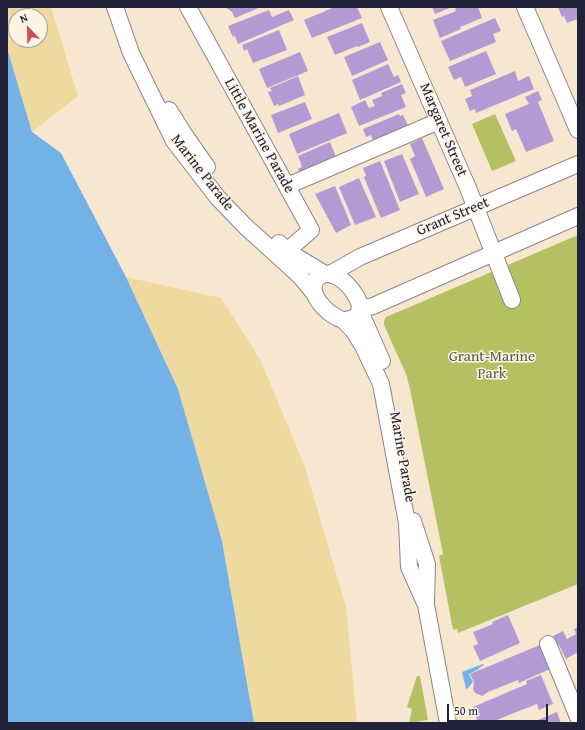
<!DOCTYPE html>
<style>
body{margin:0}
#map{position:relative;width:585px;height:730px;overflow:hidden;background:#f8e7d0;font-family:"Gentium Book Plus",serif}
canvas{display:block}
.frame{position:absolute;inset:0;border:8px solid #22223b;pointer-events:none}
.north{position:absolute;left:8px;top:8px;width:40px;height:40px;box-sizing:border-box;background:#fcf5e5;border:1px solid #a5a1a1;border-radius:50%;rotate:337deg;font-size:11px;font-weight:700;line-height:16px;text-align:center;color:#22223b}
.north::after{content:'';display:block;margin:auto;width:14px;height:18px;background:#d1495b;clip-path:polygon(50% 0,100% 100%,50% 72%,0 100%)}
.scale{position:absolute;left:447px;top:704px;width:101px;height:18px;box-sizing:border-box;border:2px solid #22223b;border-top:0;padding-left:5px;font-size:12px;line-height:14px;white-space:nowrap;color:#22223b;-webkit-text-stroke:3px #fcf5e5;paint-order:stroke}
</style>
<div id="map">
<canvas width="585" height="730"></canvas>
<div class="frame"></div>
<div class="north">N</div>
<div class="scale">50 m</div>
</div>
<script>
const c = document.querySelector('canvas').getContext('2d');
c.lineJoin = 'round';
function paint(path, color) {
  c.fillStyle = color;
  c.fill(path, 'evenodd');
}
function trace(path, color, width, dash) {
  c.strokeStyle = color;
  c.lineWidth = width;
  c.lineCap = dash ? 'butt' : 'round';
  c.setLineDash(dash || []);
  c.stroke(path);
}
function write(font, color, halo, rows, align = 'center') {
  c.font = font + ' "Gentium Book Plus",serif';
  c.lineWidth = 3;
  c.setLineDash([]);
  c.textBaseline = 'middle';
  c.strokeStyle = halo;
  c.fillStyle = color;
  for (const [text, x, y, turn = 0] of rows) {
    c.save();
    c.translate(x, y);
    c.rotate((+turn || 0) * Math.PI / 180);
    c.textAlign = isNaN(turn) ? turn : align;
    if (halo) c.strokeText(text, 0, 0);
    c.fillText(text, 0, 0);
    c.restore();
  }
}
const green = new Path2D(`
 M495 114 516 161 492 171 472 124Z
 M578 235V584L458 633 457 629 453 630 439 556 443 554 410 389 406 374 384 325V321L386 317Z
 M417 676H420L428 720 409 723 412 709 407 707Z`);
const sand = new Path2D(`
 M7 7H51L78 96 32 132 7 48ZM16 16H40V40H16Z
 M126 277 221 298 260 359 305 467 346 607 357 723H254L222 541 178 389Z`);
const water = new Path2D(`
 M7 48 32 132 61 153 126 277 178 389 222 541 254 723H7Z
 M483 664 484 665 479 668V669L469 674 473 682 468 688 466 689 462 672Z`);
const building = new Path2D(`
 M225 7H261L235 18 232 12Z
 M335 7H357L362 18 312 38 304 20Z
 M432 7H452L435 14Z
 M459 7H478L482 18 460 27 461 29 440 38 433 20 456 11 455 9Z
 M560 7H578V19L567 23 564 16 562 17 558 8Z
 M269 10 272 17 289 10 294 20 238 44 235 36 233 37 228 26Z
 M495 18 501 31 493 34 496 42 450 61 441 41Z
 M362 23 370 42 358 47 357 46 335 55 327 37Z
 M279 30 287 50 253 63 247 49 244 51 242 45Z
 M380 42 388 60 352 76 344 57Z
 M486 51 496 74 465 87 461 77 454 80 448 67Z
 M300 52 308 71 267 88 259 69Z
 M388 64 394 77 398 75 401 82 360 100 352 80Z
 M515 71 518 81 529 76 534 89 476 113 475 109 470 111 465 99 472 96 470 90Z
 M298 76 305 95 279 106 278 104 274 106 268 92 272 91 270 88Z
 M402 84 406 93 401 95 406 107 359 126 351 107 365 100 369 108 375 106 372 100 382 96 381 93Z
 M538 91 542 100 538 102 554 141 526 152 516 129 512 131 505 114 529 104 525 97Z
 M305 102 312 119 278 133 271 115Z
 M339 113 347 133 297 154 289 134Z
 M399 114 400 116 403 115 410 130 374 143 371 135 366 137 363 129Z
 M422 138 444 189 426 197 410 159 415 156 410 144Z
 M330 142 338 162 302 177 298 169 302 167 298 156Z
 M402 154 419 194 400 202 384 161Z
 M380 161 400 210 381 218 364 177 366 176 363 168Z
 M359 178 376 217 355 225 339 187Z
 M335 186 351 225 336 233 315 194Z
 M508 615 520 643 480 661 473 646 478 644 473 632 493 624 492 622Z
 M578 627V652L566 659 559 645 557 646 553 636 563 631 567 639 576 634 574 629Z
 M540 645 550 669 519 683 518 680 488 692 482 696 475 693 473 689 474 682 470 674Z
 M541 675 553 704 539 710 537 704 489 723H478L473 707 527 684 526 681Z
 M557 712 561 723H531Z`);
const minor = new Path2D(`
 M115 7 131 53 174 141 218 198 245 226 300 276 314 293
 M188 7 311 230 280 257
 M389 7 468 188 512 300
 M525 7 578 130
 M169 110 184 134 207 167
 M287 186 439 121
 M279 243 287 251 325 274
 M330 274C332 275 336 276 338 277 349 284 371 309 353 318 347 320 343 321 338 318 326 312 307 294 316 280 319 276 325 273 330 274L360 257 578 164
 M360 309 373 306 578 216
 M360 311 382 361
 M343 320 353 330 363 346 381 384 407 523 409 567 426 605 448 723
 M413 521 427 564 426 601
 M548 644 578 717`);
const streetNames = [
 ["Margaret Street",443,130,67],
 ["Little Marine Parade",259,136,61],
 ["Marine Parade",202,173,52],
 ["Grant Street",453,217,-23],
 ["Marine Parade",402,457,80]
];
const parkNames = [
 ["Grant-Marine",492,357],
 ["Park",492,374]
];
paint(green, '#b4c163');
paint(sand, '#eeda9e');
paint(water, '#73b2e7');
paint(building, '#b49ad3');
trace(minor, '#8d8486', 18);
trace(minor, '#fff', 16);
write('15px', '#22223b', '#fcf5e5', streetNames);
write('15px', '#555a49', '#fcf5e5', parkNames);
</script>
